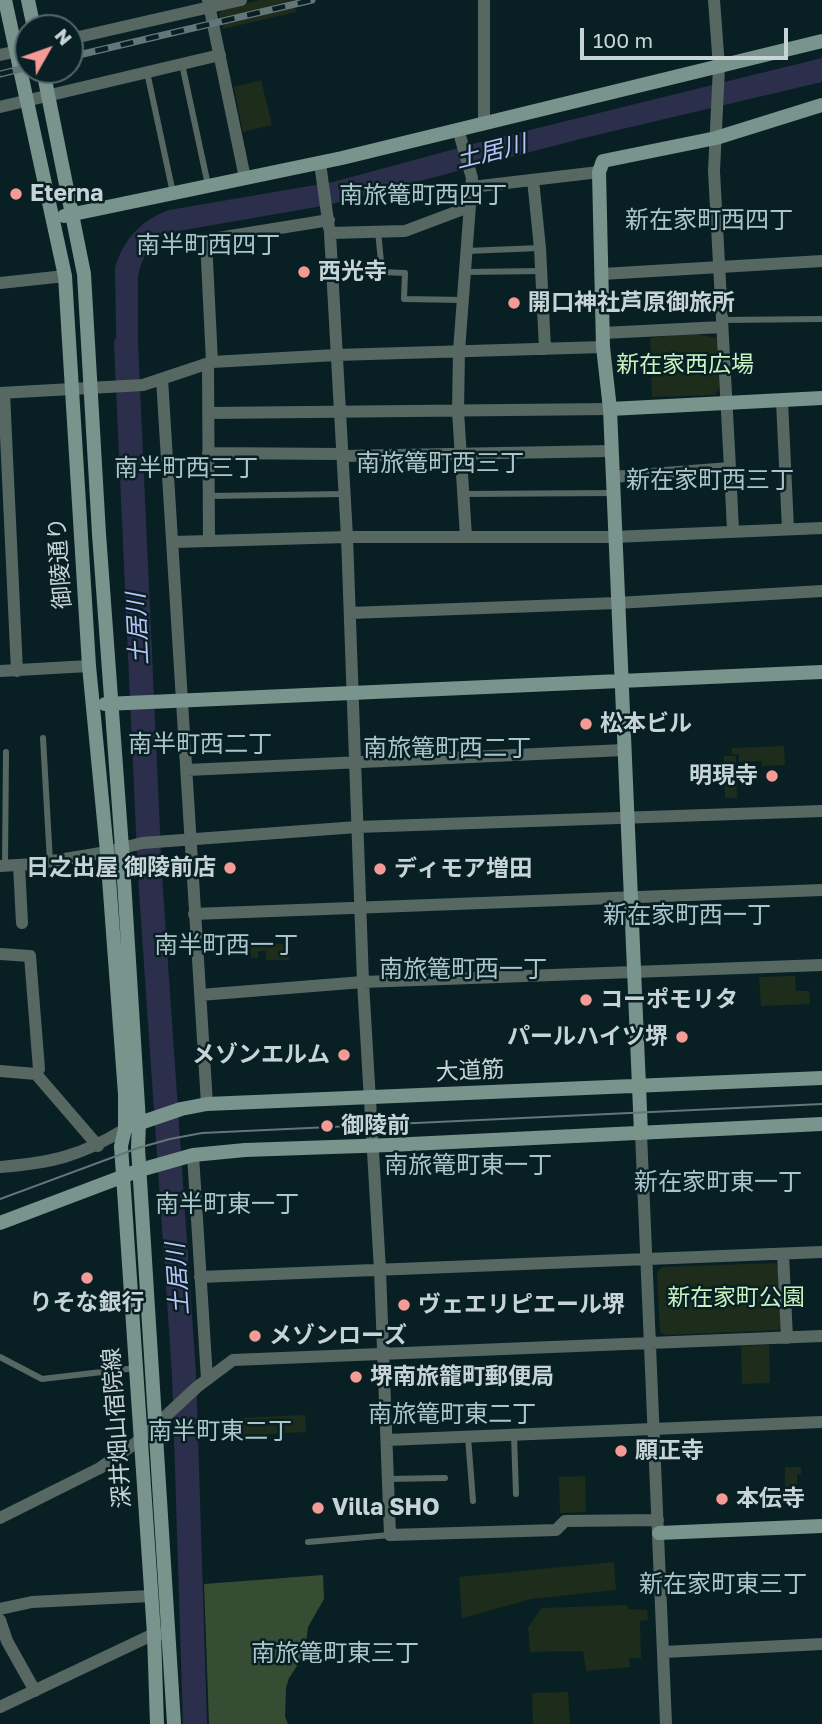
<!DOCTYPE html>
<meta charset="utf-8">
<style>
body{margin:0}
#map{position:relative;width:822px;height:1724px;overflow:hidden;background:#082024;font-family:"Golos Text",sans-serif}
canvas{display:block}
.north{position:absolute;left:14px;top:14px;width:70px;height:70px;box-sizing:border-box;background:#082024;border:2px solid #54686c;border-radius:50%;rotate:50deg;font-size:19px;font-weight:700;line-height:28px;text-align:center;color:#c7d4d7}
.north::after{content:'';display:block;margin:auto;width:24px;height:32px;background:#f59b96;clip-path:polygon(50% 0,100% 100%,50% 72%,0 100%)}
.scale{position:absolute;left:580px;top:28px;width:208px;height:32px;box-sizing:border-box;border:4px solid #c7d4d7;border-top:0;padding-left:9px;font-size:21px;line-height:24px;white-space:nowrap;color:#c7d4d7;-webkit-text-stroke:5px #082024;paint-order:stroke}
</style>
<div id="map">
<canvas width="822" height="1724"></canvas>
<div class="north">N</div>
<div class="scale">100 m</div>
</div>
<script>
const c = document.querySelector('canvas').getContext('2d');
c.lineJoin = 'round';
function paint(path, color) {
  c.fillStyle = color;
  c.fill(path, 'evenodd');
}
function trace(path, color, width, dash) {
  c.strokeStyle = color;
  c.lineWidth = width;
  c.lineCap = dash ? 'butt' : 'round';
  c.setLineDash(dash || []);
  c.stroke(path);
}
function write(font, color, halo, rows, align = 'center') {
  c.font = font + ' "Golos Text","Noto Sans JP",sans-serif';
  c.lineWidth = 5;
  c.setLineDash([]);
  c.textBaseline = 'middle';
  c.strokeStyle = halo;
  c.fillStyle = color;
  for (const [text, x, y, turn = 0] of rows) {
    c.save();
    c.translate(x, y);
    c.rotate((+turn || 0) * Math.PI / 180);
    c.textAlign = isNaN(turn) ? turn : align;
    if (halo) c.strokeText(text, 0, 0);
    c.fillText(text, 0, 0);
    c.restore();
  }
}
const green = new Path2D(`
 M260 0H293L296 12 223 29 219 14 222 9Z
 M261 80 272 125 243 132 234 87Z
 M689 333 718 338 719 388 715 395 652 397 650 338Z
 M784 746 785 765 762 766V761L739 762V754H732V748Z
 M724 756H736L737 798H725Z
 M251 942 283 944V951H288L289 960H266V951H258V958H251Z
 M795 976 796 991H809L810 1004 761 1006 759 977Z
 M775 1263 779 1267 782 1326 778 1330 664 1335 660 1332 657 1272 662 1267Z
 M769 1345 770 1383 742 1384 741 1346Z
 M305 1415 306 1432 266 1434 265 1438 241 1439 240 1418Z
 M785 1467H801V1474H797V1500H795V1504H785Z
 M585 1476 586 1512 560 1513 559 1477Z
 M614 1562 616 1590 531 1599 462 1618 459 1577Z
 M627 1605 628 1609 647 1610 648 1620 640 1621 641 1658H629L630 1667 586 1671 583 1651 530 1652 528 1627 542 1608Z
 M568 1692 570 1724H533L532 1693Z`);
const forest = new Path2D(`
 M323 1575 324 1599 308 1627 305 1650 301 1660 289 1678 286 1688 285 1717 288 1724H209L204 1584Z`);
const water = new Path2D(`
 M822 58V82L584 138 328 205 167 233C150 244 142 257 138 276V376L117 378 115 268C123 240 141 220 169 210L333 182 473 144Z`);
const river = new Path2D(`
 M126 344 150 876 184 1374 195 1724`);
const lane = new Path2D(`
 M182 64 208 185
 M147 72 173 193
 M378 231 382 272 405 273 404 299 463 300
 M466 251 540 248
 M465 272 541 271
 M722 320 822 319
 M463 494 613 493
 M208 496 345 494
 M43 738 50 862
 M5 866 6 752
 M0 1357 42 1379 136 1368
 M514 1435 516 1494
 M468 1437 473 1501
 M388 1479 445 1478
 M308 1542 390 1535`);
const street = new Path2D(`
 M208 0 245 178
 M484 0V123
 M70 39 241 0
 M0 55 28 49
 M0 107 220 55
 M458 129 472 178 459 351 458 411 466 537
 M320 163 329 228
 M533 180 540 248 545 349
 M472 187 599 172
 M469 207 405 231 330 233 347 537 363 982 380 1270 390 1535 556 1530 565 1521 658 1520
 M602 274 822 261
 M0 283 65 276
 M603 333 722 327
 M212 362 206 240 329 220
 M208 364 209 541
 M162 379 207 1104
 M0 393 143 385 212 362 336 355 603 347
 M4 393 17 671
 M782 401 788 529
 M208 413 610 409
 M208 453 342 454
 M342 456 611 451
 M730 468 733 531
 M612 477 730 468 714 171 719 67 714 0
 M174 542 347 537H614L822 528
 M350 613 617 603 822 591
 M0 671 89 666
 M187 770 624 750
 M19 865 22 923
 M0 866 34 864 107 852 142 843 357 827 822 811
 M194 914 822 890
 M0 954 30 956 39 1069 36 1074
 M200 995 363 982 822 965
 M0 1071 36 1074 98 1146
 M641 1133 666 1724
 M193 1155 207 1379
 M0 1167C51 1163 81 1156 125 1129
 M783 1254 787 1338
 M200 1277 822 1252
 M387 1440 822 1422
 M0 1518 100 1468 140 1440 197 1387 233 1360 822 1336
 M0 1609 32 1602 150 1596
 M0 1620 7 1641 35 1691
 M664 1652 822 1644
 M0 1707 154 1634H168`);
const secondary = new Path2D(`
 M5 0 65 276 89 666 107 852 125 1094V1129L121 1146 154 1634 157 1724
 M28 0 34 28
 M43 70 84 274 99 534 122 848 139 1122 138 1148 174 1724
 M64 216 342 158 822 41
 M610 409 822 398
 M105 704 822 672
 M131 1126 181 1109 207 1104 822 1078
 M641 1133 610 409 603 347 599 172 603 161 716 138 822 105
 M0 1223 140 1170 193 1155 245 1150 390 1145 822 1124
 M659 1533 822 1526`);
const tram = new Path2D(`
 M0 1199 138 1148 170 1139 202 1133 822 1104`);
const rail = new Path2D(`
 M70 57 312 0
 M0 74 28 67`);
const markers = [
 [16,194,7,"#f59b96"],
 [304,272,7,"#f59b96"],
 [514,303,7,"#f59b96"],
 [586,724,7,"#f59b96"],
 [772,776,7,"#f59b96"],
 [230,868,7,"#f59b96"],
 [380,869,7,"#f59b96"],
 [586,1000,7,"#f59b96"],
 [682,1037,7,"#f59b96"],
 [344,1055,7,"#f59b96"],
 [327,1126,7,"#f59b96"],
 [87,1278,7,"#f59b96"],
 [404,1305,7,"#f59b96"],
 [255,1336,7,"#f59b96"],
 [356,1377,7,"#f59b96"],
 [621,1451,7,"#f59b96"],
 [722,1499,7,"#f59b96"],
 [318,1508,7,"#f59b96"]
];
const poiNames = [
 ["Eterna",30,194],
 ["西光寺",318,272],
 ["開口神社芦原御旅所",528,303],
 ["松本ビル",600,724],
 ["明現寺",758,776,"right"],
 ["日之出屋 御陵前店",216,868,"right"],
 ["ディモア増田",394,869],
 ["コーポモリタ",600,1000],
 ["パールハイツ堺",668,1037,"right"],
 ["メゾンエルム",330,1055,"right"],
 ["御陵前",341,1126],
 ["りそな銀行",87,1303,"center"],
 ["ヴェエリピエール堺",418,1305],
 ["メゾンローズ",269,1336],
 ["堺南旅籠町郵便局",370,1377],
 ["願正寺",635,1451],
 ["本伝寺",736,1499],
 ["Villa SHO",332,1508]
];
const parkNames = [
 ["新在家西広場",685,365],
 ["新在家町公園",736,1298]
];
const streetNames = [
 ["御陵通り",60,563,-94],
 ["大道筋",470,1071,-3],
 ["深井畑山宿院線",117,1428,-94]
];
const waterNames = [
 ["土居川",491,152,-14],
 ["土居川",138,629,-93],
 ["土居川",178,1279,-94]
];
const neighbourhoodNames = [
 ["南旅篭町西四丁",423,195],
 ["新在家町西四丁",709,220],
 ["南半町西四丁",208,245],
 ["南旅篭町西三丁",440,463],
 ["南半町西三丁",186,468],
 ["新在家町西三丁",710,480],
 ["南半町西二丁",200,744],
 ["南旅篭町西二丁",447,748],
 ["新在家町西一丁",687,915],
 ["南半町西一丁",226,945],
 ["南旅篭町西一丁",463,969],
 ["南旅篭町東一丁",468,1165],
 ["新在家町東一丁",718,1182],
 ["南半町東一丁",227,1204],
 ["南旅篭町東二丁",452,1414],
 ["南半町東二丁",220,1431],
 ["新在家町東三丁",723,1584],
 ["南旅篭町東三丁",335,1653]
];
paint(green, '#1e2d1b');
paint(forest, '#374d33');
paint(water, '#2c2f4b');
trace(river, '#2c2f4b', 24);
trace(lane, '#576863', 6);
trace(street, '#576863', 12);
trace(secondary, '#78948c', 14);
trace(tram, '#637679', 2);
trace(rail, '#637679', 7);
trace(rail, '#082024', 4.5, [13]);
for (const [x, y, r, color] of markers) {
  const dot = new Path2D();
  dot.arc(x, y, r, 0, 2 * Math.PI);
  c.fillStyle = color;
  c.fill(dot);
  trace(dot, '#082024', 2.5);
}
write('bold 23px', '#c7d4d7', '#082024', poiNames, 'left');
write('23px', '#c8f3c0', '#082024', parkNames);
write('23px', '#c7d4d7', '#082024', streetNames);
write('italic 24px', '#bbc1fa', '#082024', waterNames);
write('24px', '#abc6cb', '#082024', neighbourhoodNames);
</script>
